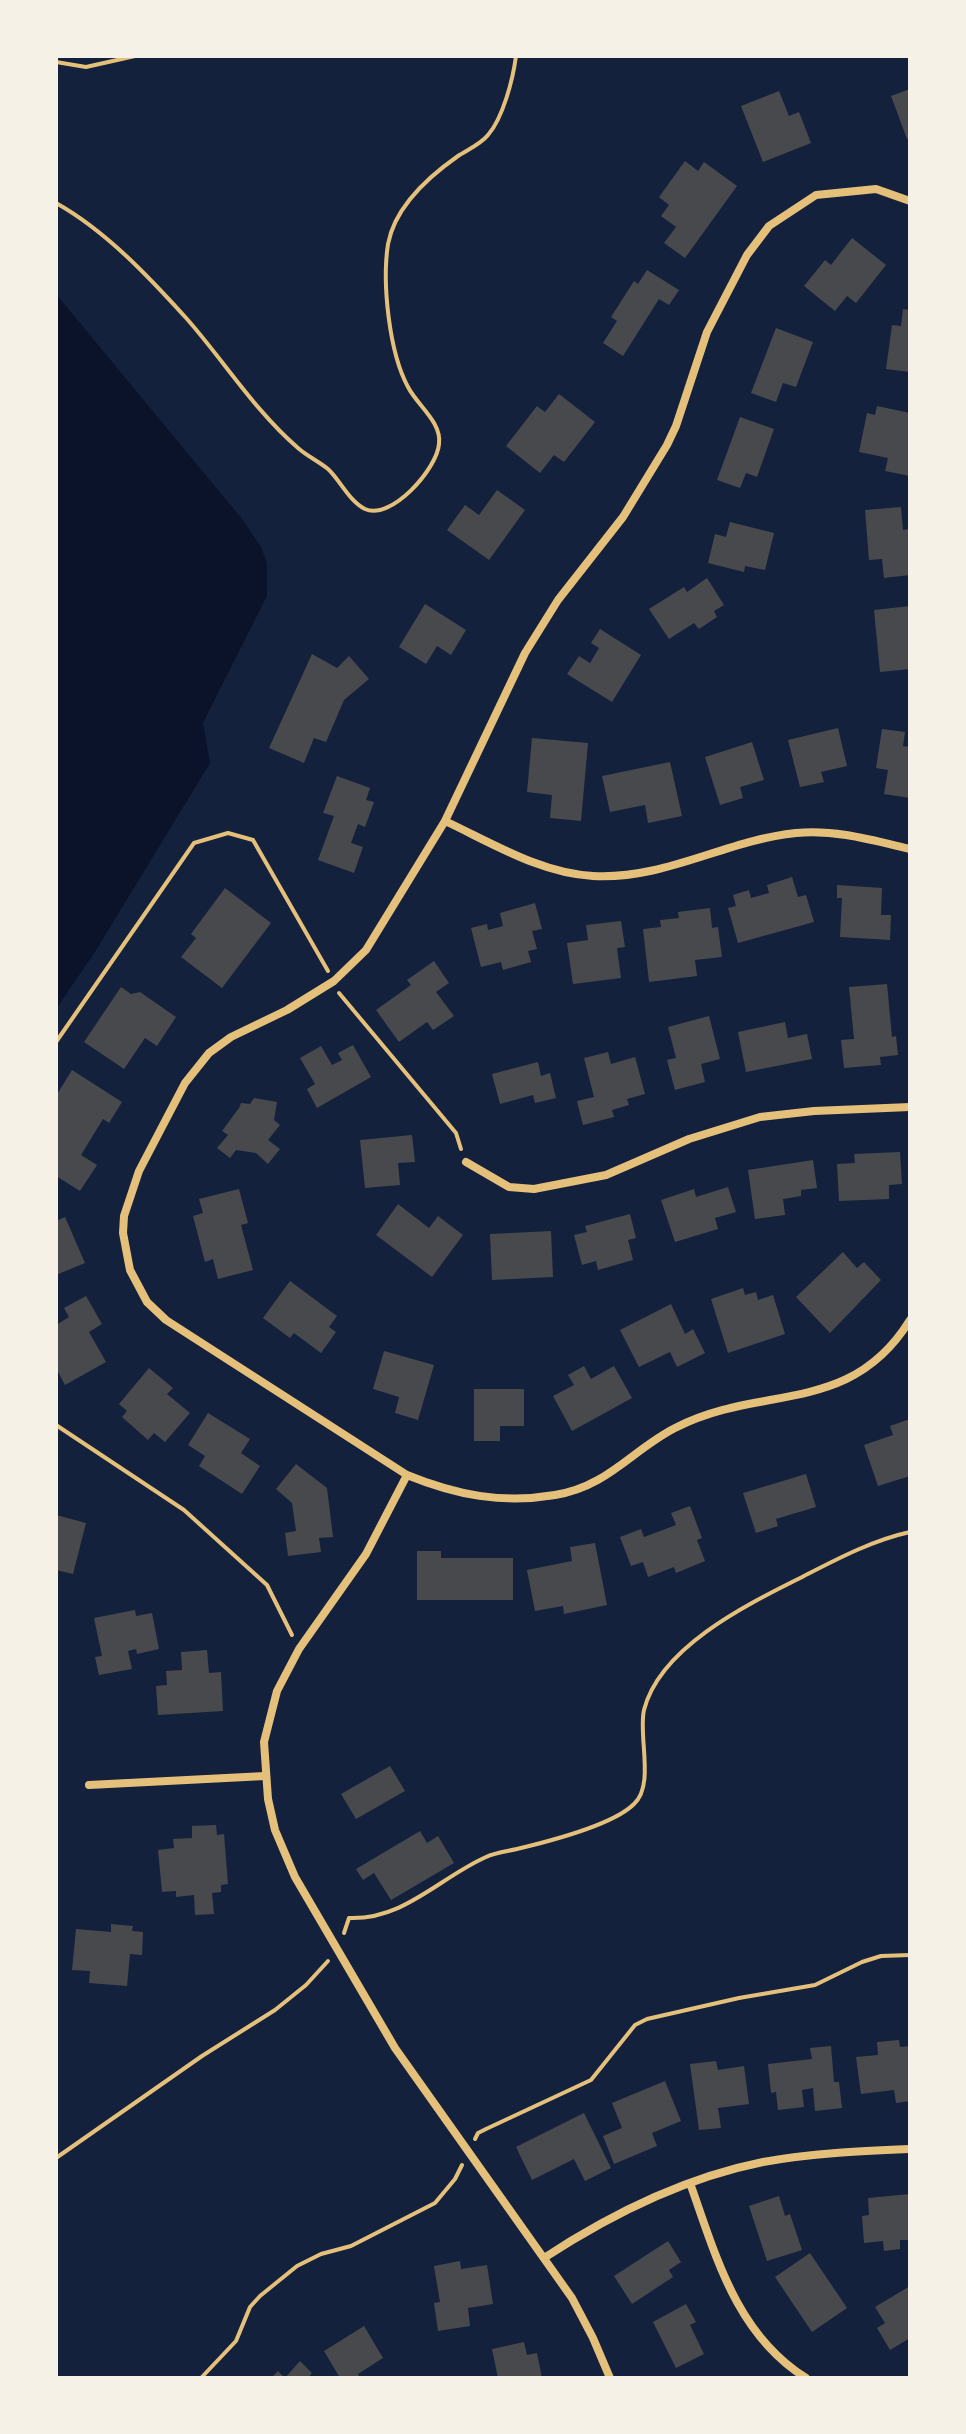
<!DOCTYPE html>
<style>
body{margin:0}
#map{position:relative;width:966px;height:2434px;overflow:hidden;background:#14213d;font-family:"Public Sans",sans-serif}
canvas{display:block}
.frame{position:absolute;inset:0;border:58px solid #f6f1e7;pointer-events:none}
</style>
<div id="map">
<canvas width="966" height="2434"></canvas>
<div class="frame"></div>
</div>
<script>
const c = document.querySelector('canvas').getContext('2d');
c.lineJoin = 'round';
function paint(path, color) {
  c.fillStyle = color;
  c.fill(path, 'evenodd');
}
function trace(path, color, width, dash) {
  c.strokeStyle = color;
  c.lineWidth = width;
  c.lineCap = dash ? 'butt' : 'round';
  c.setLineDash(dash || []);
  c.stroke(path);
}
const water = new Path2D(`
 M56 294 242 519 261 547 267 563V596L203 723 210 763 95 952 56 1009Z`);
const building = new Path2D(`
 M910 89V138L907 139 891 96Z
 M779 91 789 116 799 112 811 143 763 162 741 106Z
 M685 161 698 171 704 162 737 186 685 258 664 243 676 227 661 216 669 205 659 197Z
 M852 238 886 265 856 303 847 296 835 311 804 286 825 260 831 265Z
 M647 270 679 290 669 305 659 299 623 356 603 343 617 321 611 317 634 281 638 284Z
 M903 309 910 310V372L886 369 892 325 901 326Z
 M776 328 813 342 796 387 783 383 776 402 751 393Z
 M559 394 595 422 564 462 554 455 540 473 506 446 537 406 545 412Z
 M877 406 910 413V476L885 471 888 458 859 452 867 413 875 415Z
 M740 417 774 429 757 477 746 473 740 488 717 480Z
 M497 490 525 510 489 560 447 530 465 505 479 515Z
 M901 507 903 530 909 529 910 575 884 578 882 559 869 560 865 510Z
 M730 522 774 533 765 570 745 566 744 572 708 563 715 534 726 537Z
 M707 578 724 605 714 611 717 617 699 629 694 623 669 639 649 609 684 587 687 592Z
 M425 604 466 630 451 655 437 646 426 664 399 647Z
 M910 606V669L880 672 874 610Z
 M600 629 641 655 612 702 567 674 579 656 590 663 599 648 591 643Z
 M312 654 337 668 349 656 369 679 344 700 326 742 314 738 304 763 269 748Z
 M838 728 847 766 821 772 824 782 800 787 788 740Z
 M882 729 905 732 903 746 910 747V798L884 794 888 770 876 768Z
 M532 738 588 743 581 821 550 818 552 795 527 792Z
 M752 742 764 780 740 787 743 798 720 805 705 757Z
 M670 762 682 816 648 823 645 805 610 812 602 776Z
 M337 776 370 788 366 800 374 802 365 827 358 824 351 843 363 847 354 873 318 860 334 816 323 813Z
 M792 877 798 897 806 895 814 922 738 943 728 908 736 906 733 895 749 890 751 898 769 893 767 885Z
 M837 885 882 888 881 915H891L890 940 840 937 842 898H837Z
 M225 888 271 923 222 988 181 957 196 938 191 934Z
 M535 903 542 929 532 931 537 949 528 951 531 962 503 970 501 962 481 967 471 928 487 924 488 930 503 926 500 913Z
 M710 908 712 928 718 927 722 957 695 960 697 976 649 982 643 929 661 927 660 920 679 918 678 912Z
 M621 921 625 947 617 948 621 978 573 984 567 943 588 940 586 925Z
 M434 961 449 983 436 992 454 1016 433 1030 427 1022 399 1042 376 1010 411 985 407 980Z
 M887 984 892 1037 896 1036 898 1055 880 1057 881 1065 844 1068 841 1040 854 1039 849 987Z
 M121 987 131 994 140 992 176 1017 157 1046 145 1038 124 1069 84 1042Z
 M709 1016 720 1059 701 1064 705 1082 675 1090 667 1060 676 1058 668 1027Z
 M785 1022 788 1038 807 1034 812 1059 746 1072 738 1032Z
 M353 1045 371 1077 317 1108 307 1089 315 1084 300 1058 321 1046 332 1065 342 1060 338 1053Z
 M608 1052 611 1064 635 1057 645 1094 627 1099 629 1105 612 1110 614 1117 583 1125 577 1101 594 1097 584 1058Z
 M538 1062 541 1076 550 1073 556 1098 535 1103 533 1095 500 1104 492 1074Z
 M72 1070 122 1102 109 1123 103 1119 81 1155 97 1165 80 1191 56 1176V1096Z
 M254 1098 277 1102 274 1120 280 1125 268 1140 280 1149 268 1164 256 1153 236 1150 230 1158 217 1148 228 1135 222 1131 239 1108 241 1103 250 1104Z
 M412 1135 415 1162 398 1163 400 1185 365 1188 360 1140Z
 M900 1152 902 1184 889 1185V1199L839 1201 837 1164 855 1163 854 1154Z
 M813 1160 817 1188 801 1190V1196L783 1199 785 1215 755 1219 748 1170Z
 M728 1187 736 1212 715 1218 718 1229 675 1242 661 1200 694 1189 696 1197Z
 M239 1189 248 1223 241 1225 253 1270 218 1279 213 1259 205 1262 193 1216 203 1213 199 1199Z
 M398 1204 429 1228 438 1216 463 1235 432 1277 376 1235Z
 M630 1214 636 1238 628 1240 633 1260 598 1270 596 1261 582 1265 574 1235 587 1232 585 1226Z
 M56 1215 58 1220 65 1217 85 1263 56 1275Z
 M551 1231 553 1277 492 1280 490 1234Z
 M843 1252 857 1268 864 1262 881 1280 830 1333 796 1297Z
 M290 1281 337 1316 329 1327 336 1332 321 1353 294 1333 290 1338 263 1318Z
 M743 1288 745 1295 756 1292 758 1300 773 1295 785 1334 728 1353 711 1299Z
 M86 1296 102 1324 89 1332 106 1362 65 1385 56 1368V1325L69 1317 64 1308Z
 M671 1304 685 1334 693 1329 705 1353 677 1367 670 1352 639 1367 620 1330Z
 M384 1351 434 1365 418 1420 395 1413 399 1397 373 1389Z
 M584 1366 591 1379 614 1366 632 1398 572 1431 553 1396 574 1385 568 1375Z
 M149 1368 173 1388 167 1394 190 1413 165 1442 154 1433 148 1440 122 1417 127 1411 119 1404Z
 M474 1389H524V1426H500V1441H474Z
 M208 1413 250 1439 241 1453 260 1466 242 1494 199 1466 205 1456 188 1445Z
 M910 1419V1476L878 1486 864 1445 893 1435 890 1426Z
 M296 1464 327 1488 333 1537 319 1538 321 1552 288 1556 285 1533 296 1531 292 1503 276 1489Z
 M806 1474 816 1507 776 1519 778 1526 756 1533 743 1493Z
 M690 1506 702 1538 697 1540 705 1561 676 1573 674 1567 648 1577 643 1562 631 1566 620 1537 641 1529 644 1537 676 1525 671 1513Z
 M56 1515 86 1523 73 1574 56 1570Z
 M595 1543 607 1605 564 1614 563 1606 535 1611 527 1570 572 1561 570 1547Z
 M417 1551H441V1558H513V1600H417Z
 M135 1610 136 1616 152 1613 159 1649 137 1654 136 1649 128 1651 132 1669 99 1675 95 1657 102 1656 94 1618Z
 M207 1650 209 1673 221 1672 223 1711 158 1715 156 1686 167 1685 166 1671 182 1670 181 1652Z
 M390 1766 405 1791 356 1819 341 1794Z
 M216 1825 217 1835 224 1834 228 1884 221 1885V1892L212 1893 214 1914 195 1915 194 1895 176 1897V1891L162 1892 158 1850 174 1848 173 1839 192 1838V1826Z
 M420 1831 427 1843 438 1836 454 1863 391 1900 374 1873 363 1880 356 1869Z
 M111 1924 133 1926 132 1931 143 1932 142 1955 130 1954 127 1986 89 1983 90 1971 72 1970 76 1929 111 1932Z
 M899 2040 900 2047 910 2046V2101L896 2103 894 2090 861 2094 856 2057 878 2055 877 2042Z
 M831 2046 834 2082H839L842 2108 815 2111 813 2088 802 2090 804 2107 778 2110 776 2092 771 2093 768 2064 812 2059 810 2048Z
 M716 2061 718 2070 744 2066 749 2104 718 2108 721 2128 699 2130 690 2064Z
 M665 2081 681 2121 652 2133 657 2146 614 2164 603 2136 622 2128 612 2103Z
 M584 2113 611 2168 585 2181 574 2159 532 2180 516 2147Z
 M910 2194V2240H900V2249L884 2251 883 2241 864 2243 862 2216 869 2215 868 2198Z
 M779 2196 785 2216 790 2214 802 2250 767 2261 749 2206Z
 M668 2241 681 2262 669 2270 673 2277 632 2304 614 2276Z
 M810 2253 847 2308 812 2332 775 2277Z
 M460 2261 461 2269 487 2265 493 2304 468 2308 470 2326 438 2331 434 2303 440 2302 434 2266Z
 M910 2286V2338L890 2350 877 2328 885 2323 875 2307Z
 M686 2304 696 2322 690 2325 704 2354 676 2368 653 2322Z
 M364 2326 383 2358 358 2374 360 2378H340L324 2351Z
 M524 2342 527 2355 537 2353 542 2378H498L492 2349Z
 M300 2361 312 2373 308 2378H271L278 2371 285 2378Z`);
const path = new Path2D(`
 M56 62 86 67 135 56
 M56 203C106 231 149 277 187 319 224 361 255 411 298 448 307 456 318 461 328 469 340 480 349 501 365 509 391 521 437 469 439 444 442 422 417 405 408 387 389 352 382 283 388 244 395 207 428 177 458 156 467 150 481 144 488 135 503 118 513 79 516 56
 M339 993 456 1133 461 1149
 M56 1042 194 843 228 833 253 840 328 971
 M56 1425 184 1510 267 1585 292 1635
 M344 1933 349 1918C404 1920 439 1878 486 1857 496 1852 510 1851 521 1848 550 1841 613 1825 634 1804 655 1785 638 1736 644 1710 660 1646 750 1603 804 1576 837 1559 873 1540 910 1532
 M475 2139 478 2133 486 2129 591 2080 635 2025 647 2019 739 1998 815 1985 862 1962 881 1956 910 1955
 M56 2158 202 2056 275 2010 306 1985 328 1961
 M201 2378 236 2341 250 2307 260 2296 297 2266 321 2254 351 2246 435 2203 455 2179 462 2165`);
const minor = new Path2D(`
 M910 201 876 189 816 195 769 226 747 255 707 332 676 426 667 445 623 517 558 600 525 653 445 821 366 950 334 981 287 1010 231 1037 209 1053 185 1083 139 1171 124 1216 123 1233 130 1270 147 1302 166 1320 407 1475C456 1495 502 1504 555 1495 607 1487 632 1450 675 1428 762 1383 850 1417 910 1320
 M445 821C492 843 540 873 593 876 665 880 726 840 796 833 835 829 872 840 910 849
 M466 1162 509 1187 534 1189 606 1175 689 1139 760 1117 814 1111 910 1107
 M407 1475 366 1554 299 1649 277 1691 264 1742 268 1799 275 1830 295 1877 395 2048 572 2298 593 2338 610 2378
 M89 1785 265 1776
 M690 2183C716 2256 736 2334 806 2378
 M544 2258C611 2214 683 2178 763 2162 811 2153 861 2151 910 2149`);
paint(water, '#0b132b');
paint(building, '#48494c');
trace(path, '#e5c07b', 4);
trace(minor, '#e5c07b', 8);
</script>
